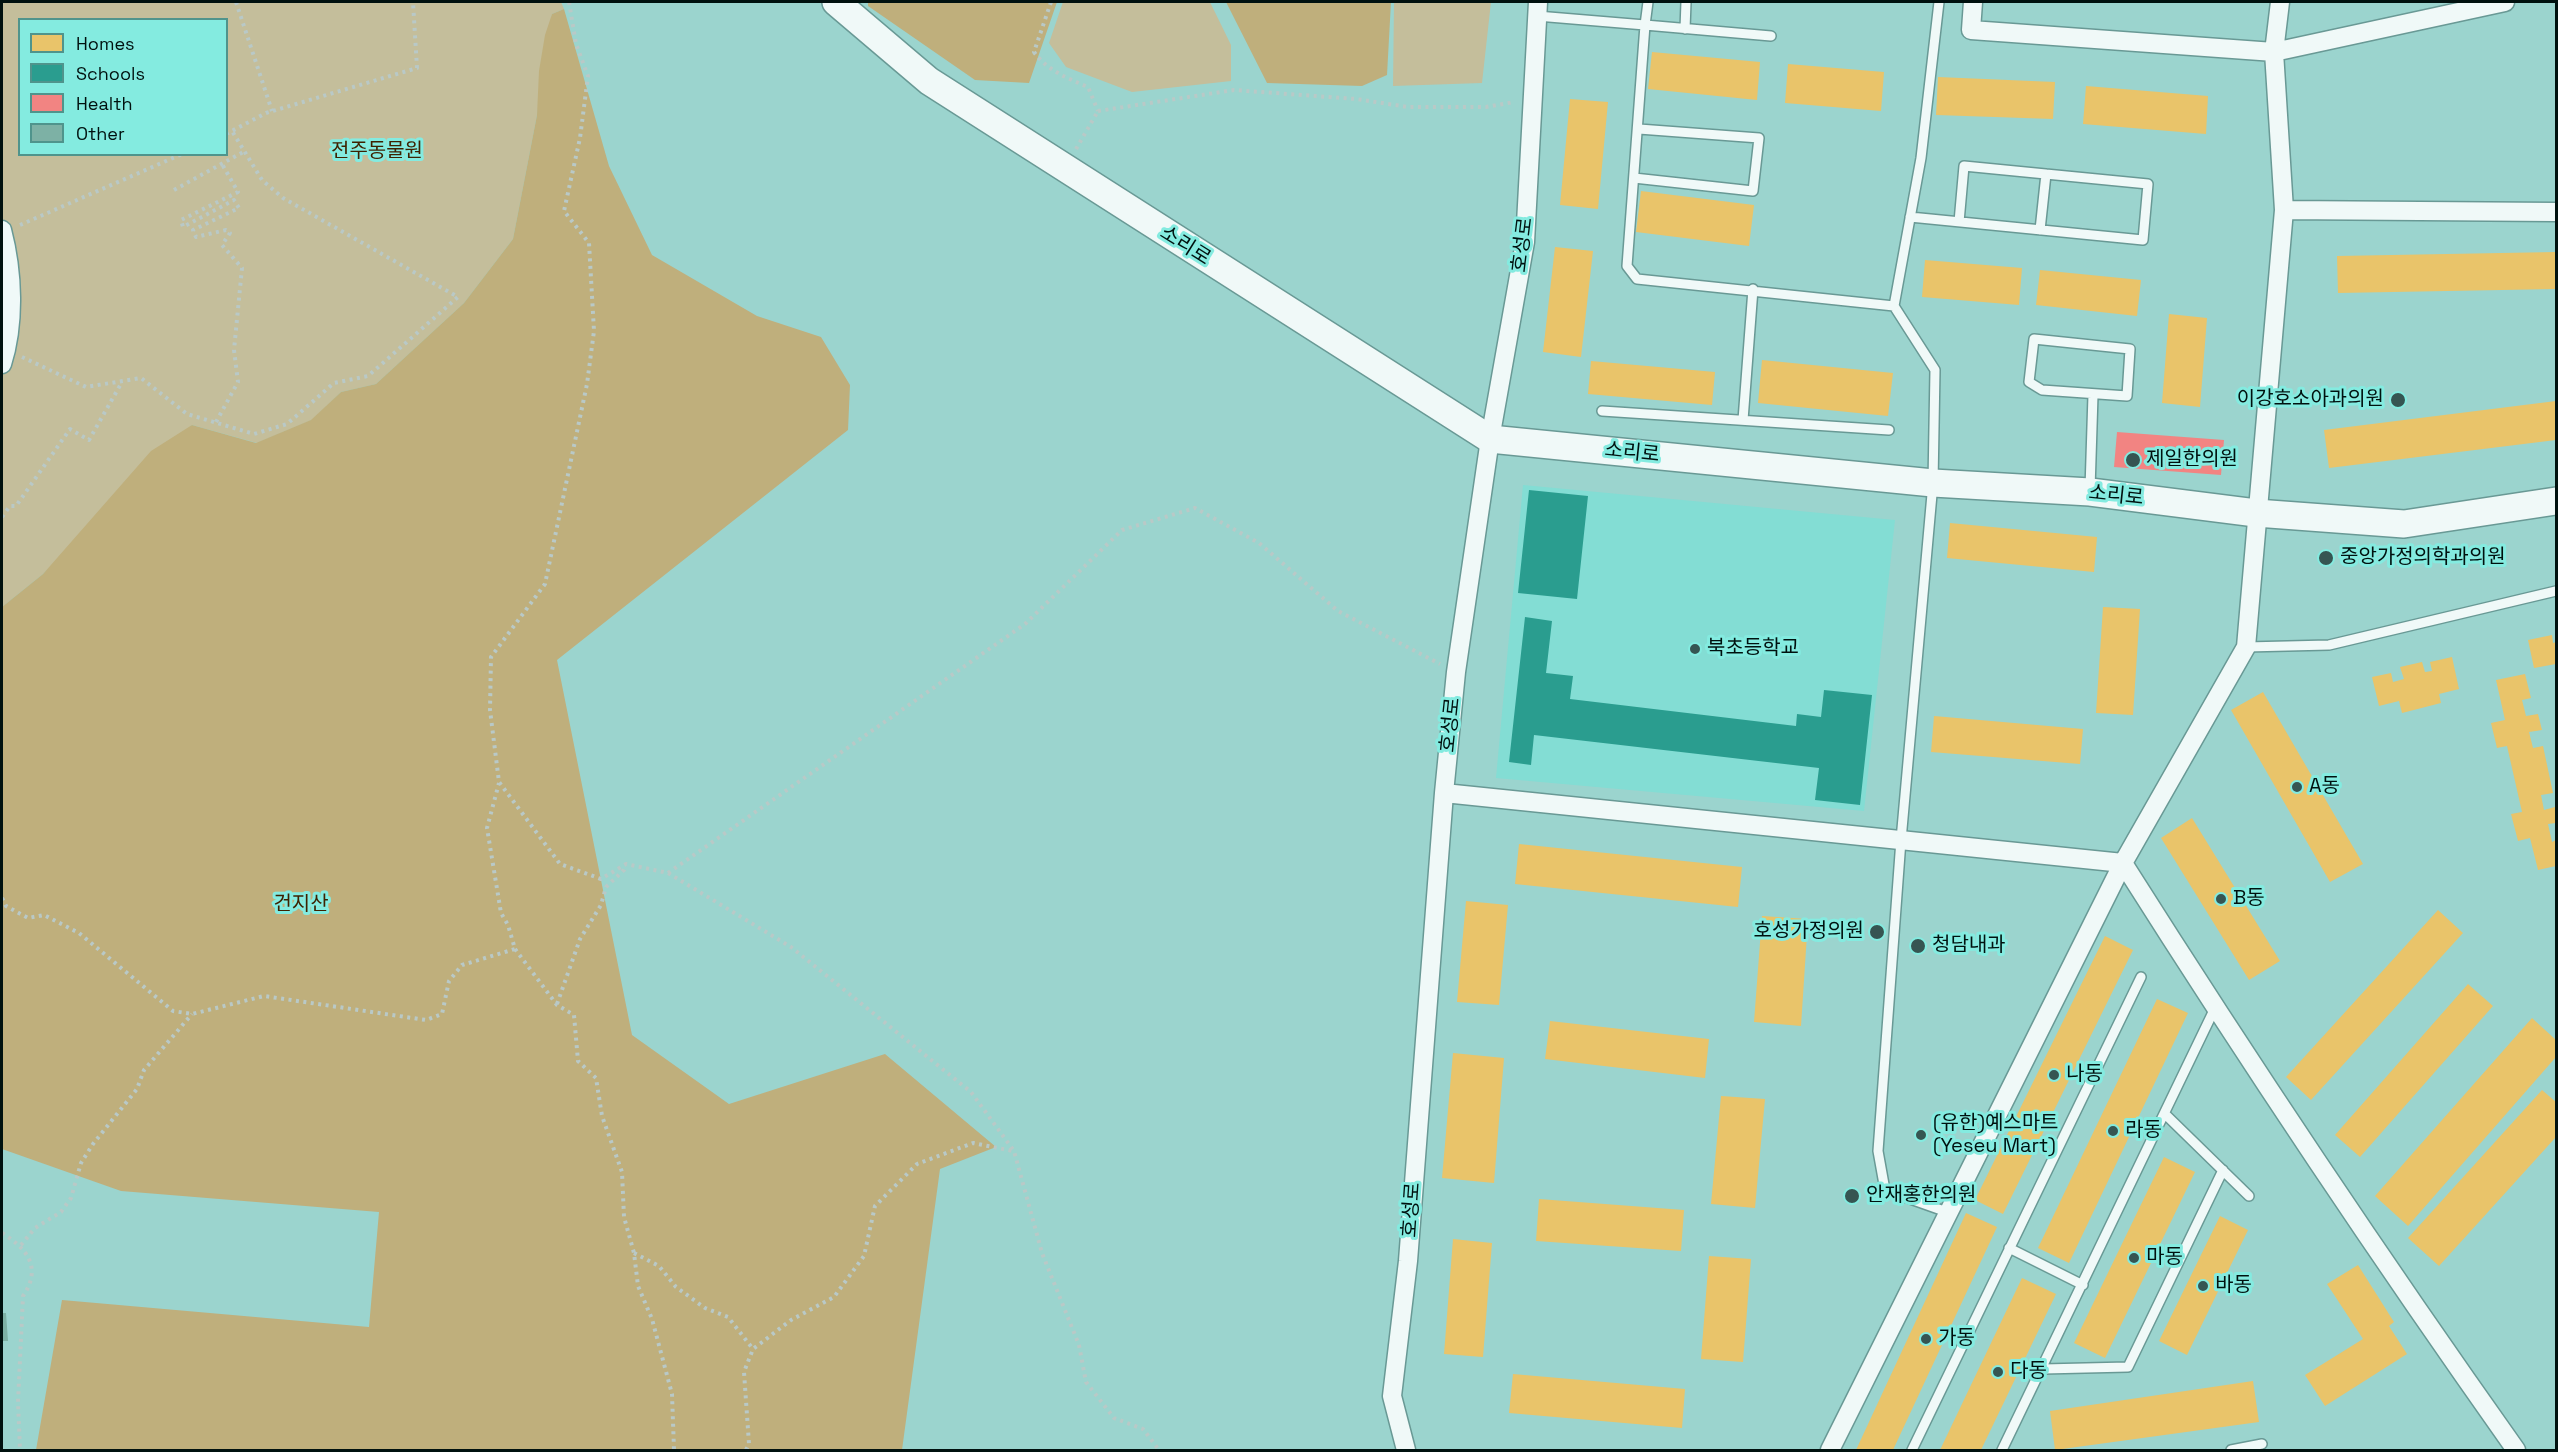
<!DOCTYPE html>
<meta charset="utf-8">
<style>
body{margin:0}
#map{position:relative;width:2558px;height:1452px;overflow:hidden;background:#9bd4ce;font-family:"Space Grotesk",sans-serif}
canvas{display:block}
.frame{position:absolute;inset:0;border:3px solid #00110f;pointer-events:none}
.legend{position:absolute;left:18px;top:18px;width:210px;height:138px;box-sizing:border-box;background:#84ebe0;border:2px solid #4f948c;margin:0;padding:8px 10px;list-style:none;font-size:18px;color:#00110f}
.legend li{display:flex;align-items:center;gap:12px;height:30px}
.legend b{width:30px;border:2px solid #4f948c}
</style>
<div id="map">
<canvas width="2558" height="1452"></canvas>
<div class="frame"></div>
<ul class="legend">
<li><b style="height:16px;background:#e9c46a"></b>Homes</li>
<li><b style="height:16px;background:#2a9d8f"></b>Schools</li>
<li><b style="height:16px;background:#f28482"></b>Health</li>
<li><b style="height:16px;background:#7db1a5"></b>Other</li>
</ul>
</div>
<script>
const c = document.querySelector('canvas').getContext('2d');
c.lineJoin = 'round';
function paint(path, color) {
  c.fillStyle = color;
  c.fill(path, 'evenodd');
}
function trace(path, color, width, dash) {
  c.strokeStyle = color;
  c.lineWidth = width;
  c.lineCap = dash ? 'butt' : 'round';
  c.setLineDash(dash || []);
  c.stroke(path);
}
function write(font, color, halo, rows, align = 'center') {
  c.font = font + ' "Space Grotesk","Noto Sans KR",sans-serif';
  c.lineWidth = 6;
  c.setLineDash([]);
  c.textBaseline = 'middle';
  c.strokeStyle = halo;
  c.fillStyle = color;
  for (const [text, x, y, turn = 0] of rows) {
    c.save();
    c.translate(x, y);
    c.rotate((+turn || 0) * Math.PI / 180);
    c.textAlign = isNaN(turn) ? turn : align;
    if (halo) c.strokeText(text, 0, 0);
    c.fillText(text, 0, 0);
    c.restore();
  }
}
const built = new Path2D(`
 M1523 485 1895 520 1864 811 1496 778Z`);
const green = new Path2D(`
 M2 2H561L564 9 552 14 537 115 513 239 464 303 376 384 341 392 312 420 257 443 192 425 43 574 2 607ZM20 20H226V154H20Z
 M1063 2H1210L1231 45V81L1132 92 1066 67 1049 43Z
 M1394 2H1491L1482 83 1393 86Z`);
const forest = new Path2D(`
 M868 2H1057L1029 83 975 80 868 6Z
 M1226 2H1391L1387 75 1362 86 1267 83Z
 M564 9 609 166 652 255 757 316 821 337 850 385 848 430 557 660 632 1035 729 1104 885 1054 996 1147 940 1169 902 1450H36L62 1300 369 1327 379 1212 121 1191 2 1149V607L43 574 151 451 192 425 256 443 311 420 341 392 376 384 464 303 513 239 537 115 539 71 545 35 552 14Z`);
const homes = new Path2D(`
 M1652 52 1760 62 1757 100 1648 89Z
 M1788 64 1884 72 1881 111 1785 103Z
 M1938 77 2055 82 2053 119 1936 115Z
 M2086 86 2208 96 2206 134 2083 124Z
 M1570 99 1608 102 1598 209 1560 205Z
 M1641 191 1754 205 1749 246 1636 232Z
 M1555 247 1593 251 1581 357 1543 352Z
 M2556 252V289L2338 293 2337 256Z
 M1925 260 2022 268 2019 305 1922 297Z
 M2040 270 2141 280 2137 316 2036 305Z
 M2169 314 2207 318 2200 407 2162 403Z
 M1762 360 1893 373 1888 416 1758 403Z
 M1591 361 1715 372 1712 405 1588 394Z
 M2556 401V440L2329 468 2324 430Z
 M1950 523 2097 537 2094 572 1947 558Z
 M2103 607 2140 609 2133 715 2096 713Z
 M2552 635 2553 643 2556 642V664L2534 668 2528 640Z
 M2452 657 2459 689 2439 694 2441 703 2402 713 2399 701 2379 706 2372 677 2391 673 2393 682 2404 679 2400 667 2422 662 2425 672 2432 671 2430 662Z
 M2525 674 2531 698 2522 700 2526 716 2538 714 2542 730 2529 732 2533 748 2543 746 2553 793 2541 795 2544 810 2555 807 2556 813V823L2548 824 2552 842 2556 840V866L2538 870 2530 838 2518 841 2511 814 2522 812 2507 746 2497 748 2491 723 2505 720 2496 680Z
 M2263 692 2363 864 2330 882 2231 710Z
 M1934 716 2083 729 2080 764 1931 752Z
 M2192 818 2280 961 2249 980 2161 838Z
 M1519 844 1742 867 1738 907 1515 884Z
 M1466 901 1508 905 1499 1005 1457 1002Z
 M2438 910 2463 933 2311 1100 2286 1077Z
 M1762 916 1808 919 1801 1026 1754 1022Z
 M2105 936 2133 950 2003 1214 1975 1200Z
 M2468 984 2493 1006 2360 1157 2335 1135Z
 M2157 999 2188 1013 2069 1263 2038 1248Z
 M2532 1018 2556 1040V1057L2408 1226 2375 1196Z
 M1550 1021 1709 1039 1705 1078 1545 1059Z
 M1453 1053 1504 1058 1494 1183 1442 1178Z
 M2542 1090 2556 1102V1137L2439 1266 2408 1238Z
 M1721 1096 1765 1099 1755 1208 1711 1204Z
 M2164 1157 2195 1172 2105 1358 2074 1343Z
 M1539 1199 1684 1210 1681 1251 1536 1241Z
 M1966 1213 1997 1227 1893 1450H1856Z
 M2220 1216 2248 1230 2187 1355 2159 1341Z
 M1453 1239 1492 1243 1483 1357 1444 1354Z
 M1709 1256 1751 1259 1743 1362 1701 1359Z
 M2358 1265 2394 1322 2389 1326 2407 1354 2325 1406 2305 1375 2363 1339 2327 1284Z
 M2022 1278 2056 1294 1981 1450H1940Z
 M1513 1374 1685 1389 1682 1428 1509 1413Z
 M2253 1381 2259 1422 2055 1450 2050 1411Z`);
const schools = new Path2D(`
 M1529 490 1588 496 1577 599 1518 593Z
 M1525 617 1552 621 1546 673 1573 676 1570 699 1796 726 1797 714 1821 717 1824 690 1872 695 1860 805 1815 800 1819 768 1534 735 1531 765 1509 762Z`);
const health = new Path2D(`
 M2117 432 2224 440 2221 475 2114 467Z`);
const building = new Path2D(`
 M2 1313H6L8 1341H2Z`);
const path = new Path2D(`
 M236 2 272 111
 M569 2 576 44 588 76 580 138 564 211 589 243 594 331 587 384 545 584 491 657 490 710 499 782 560 864 601 879 626 864 668 873 791 947 971 1092 1014 1151 1042 1253 1079 1345 1086 1382 1114 1418 1143 1429 1159 1450
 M1051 2 1034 52C1048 71 1067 78 1088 87L1098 111
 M1098 111 1234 90 1356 99 1408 107H1486L1514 102
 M226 134 266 113 417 68 413 2
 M1076 149 1098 111
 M174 190 245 151
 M20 225 182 154
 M22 357 86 387 141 378 187 414 254 434 287 424 334 383 368 376 458 297 283 198 262 180 232 131
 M216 422 238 382 234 350 242 268 222 245 230 233 226 230 196 237 193 230 239 208 234 200 183 227 181 220 238 192 222 164
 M2 517 10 506H16L70 429 89 440 122 382
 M668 873 1025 624 1122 530 1195 508 1259 543 1338 611 1440 664
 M2 898 6 906 28 918 44 915 79 933 173 1011 192 1014 264 996 426 1020 442 1014 449 981 462 965 515 949 508 925 501 913 487 828 499 783
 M515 949 557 1005 574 1015 578 1061 596 1078 602 1116 622 1172 624 1217 634 1253 638 1286 652 1319 672 1394 674 1450
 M557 1004 580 939 601 905 606 887 624 870 626 865
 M2 1233C26 1248 43 1267 23 1296L18 1402 20 1450
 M21 1245 35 1228 61 1212 71 1198 81 1163 93 1144 137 1089 144 1070 192 1014
 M634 1253 659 1266 676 1287 705 1308 728 1317 753 1349
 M746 1450 749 1444 744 1372 753 1349 791 1320 834 1297 864 1256 875 1206 917 1164 973 1143 1013 1151`);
const lane = new Path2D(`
 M1939 2 1921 158 1894 306 1935 370 1933 483 1901 840 1878 1151 1885 1190 1947 1212
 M1537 16 1645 25 1648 2
 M1685 29 1686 2
 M1771 36 1645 25 1627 266 1637 279 1894 306
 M1634 178 1753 191 1759 138 1639 129
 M1910 217 2143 240 2148 184 1964 166 1959 222
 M2040 230 2046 174
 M2034 339 2130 349 2127 396 2042 390 2029 382Z
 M1602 411 1889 430
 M1743 420 1753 289
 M2090 489 2093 395
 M2246 647 2329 645 2556 591
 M2166 1115 2249 1196
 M2009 1248 2083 1285
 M2043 1369 2128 1367 2223 1170
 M1912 1450 2141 977
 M2002 1450 2215 1008
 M2231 1450 2262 1444`);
const street = new Path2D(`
 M1973 2 1971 30 2274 52 2505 2
 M2284 210 2556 212
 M2 230C13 272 15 323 2 364
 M1444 793 2123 863C2249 1062 2380 1258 2516 1450
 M1406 1450 1392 1396 1408 1261 1444 793 1456 672 1490 439 1525 242 1538 2
 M1830 1450 2123 863 2246 647 2284 210 2274 52 2280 2`);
const secondary = new Path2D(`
 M836 2 929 81 1490 439 1933 483 2090 492 2256 513 2404 524 2556 501`);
const markers = [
 [2398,400,8,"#365552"],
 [2133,460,8,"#365552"],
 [2326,558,8,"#365552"],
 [1695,649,6,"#365552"],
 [2297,787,6,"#365552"],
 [2221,899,6,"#365552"],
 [1877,932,8,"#365552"],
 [1918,946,8,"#365552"],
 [2054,1075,6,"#365552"],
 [2113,1131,6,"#365552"],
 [1921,1135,6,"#365552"],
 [1852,1196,8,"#365552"],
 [2134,1258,6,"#365552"],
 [2203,1286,6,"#365552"],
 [1926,1339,6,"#365552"],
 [1998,1372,6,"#365552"]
];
const parkNames = [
 ["전주동물원",377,152],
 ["건지산",301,905]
];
const streetNames = [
 ["호성로",1523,245,-83],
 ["소리로",1185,246,32],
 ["소리로",1632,453,6],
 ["소리로",2116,496,6],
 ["호성로",1451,725,-84],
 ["호성로",1412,1210,-86]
];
const poiNames = [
 ["이강호소아과의원",2384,400,"right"],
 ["제일한의원",2146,460],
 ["중앙가정의학과의원",2340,558],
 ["북초등학교",1707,649],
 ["A동",2309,787],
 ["B동",2233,899],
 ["호성가정의원",1864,932,"right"],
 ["청담내과",1932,946],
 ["나동",2066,1075],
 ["(유한)예스마트",1933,1124],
 ["(Yeseu Mart)",1933,1147],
 ["라동",2125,1131],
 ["안재홍한의원",1866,1196],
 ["마동",2146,1258],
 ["바동",2215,1286],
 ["가동",1938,1339],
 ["다동",2010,1372]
];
paint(built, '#83ddd4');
paint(green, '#c4be9b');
paint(forest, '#bfaf7c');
paint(homes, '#e9c46a');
paint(schools, '#2a9d8f');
paint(health, '#f28482');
paint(building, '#7db1a5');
trace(lane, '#699995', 12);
trace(street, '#699995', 21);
trace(secondary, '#699995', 30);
trace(path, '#b9c9c7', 4, [3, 4.5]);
trace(lane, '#f0f9f8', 9);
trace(street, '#f0f9f8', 18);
trace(secondary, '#f0f9f8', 27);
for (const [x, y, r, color] of markers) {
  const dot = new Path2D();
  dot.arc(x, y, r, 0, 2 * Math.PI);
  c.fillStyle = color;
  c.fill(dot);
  trace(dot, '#84ebe0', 2);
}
write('20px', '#3e2100', '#84ebe0', parkNames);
write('20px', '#00110f', '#84ebe0', streetNames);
write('20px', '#00110f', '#84ebe0', poiNames, 'left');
</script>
